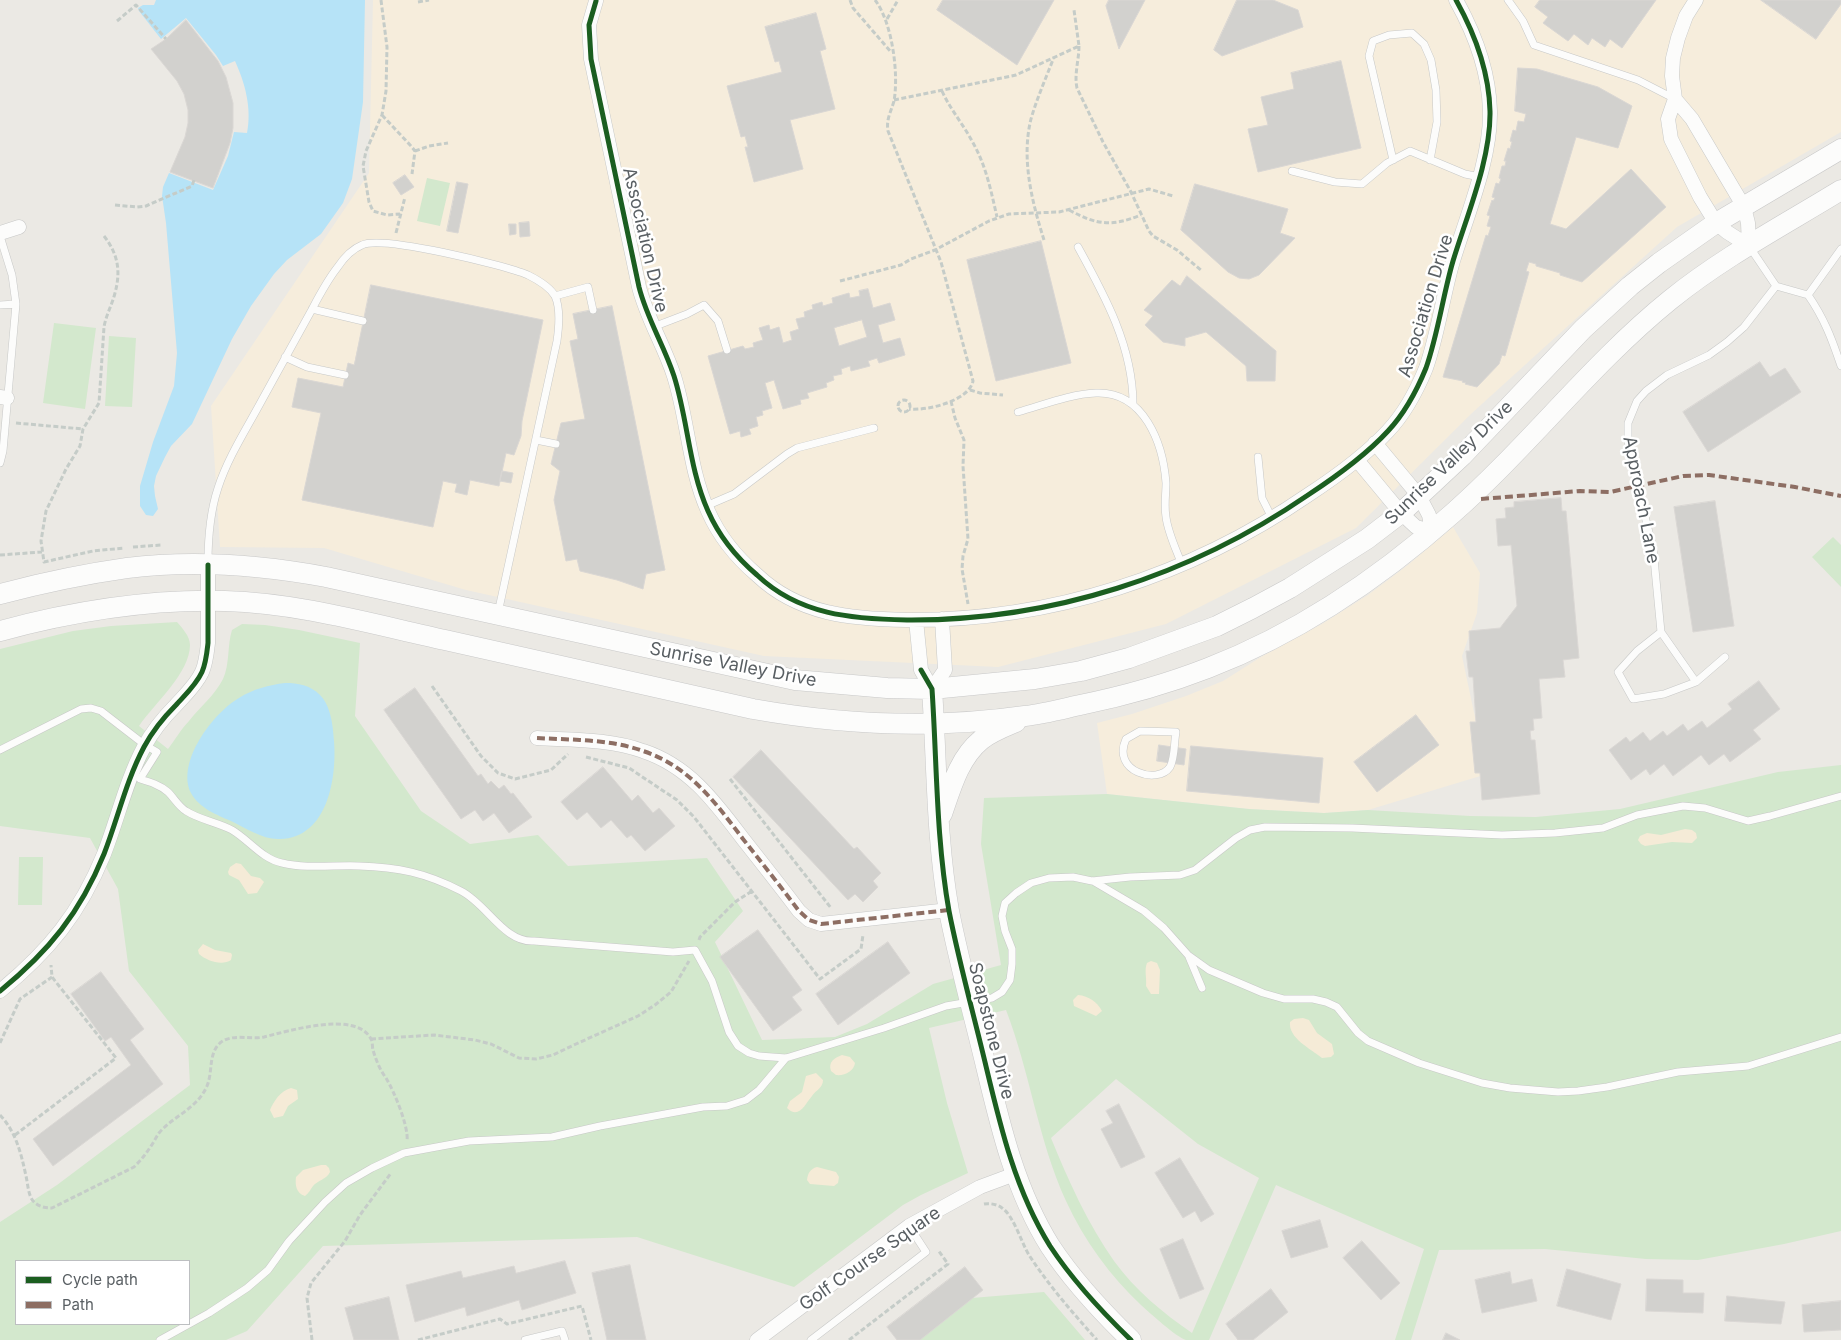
<!DOCTYPE html>
<style>
body{margin:0}
#map{position:relative;width:1841px;height:1340px;overflow:hidden;background:#ebe9e4;font-family:Inter,sans-serif}
canvas{display:block}
.legend{position:absolute;left:15px;top:1260px;width:175px;height:65px;box-sizing:border-box;background:#fff;border:1px solid #bdbfc1;margin:0;padding:6px 9px;list-style:none;font-size:15px;color:#595f63}
.legend li{display:flex;align-items:center;gap:10px;height:25px}
.legend b{width:25px;border:1px solid #bdbfc1}
</style>
<div id="map">
<canvas width="1841" height="1340"></canvas>
<ul class="legend">
<li><b style="height:6px;background:#1b5e20"></b>Cycle path</li>
<li><b style="height:6px;background:#8d6e63"></b>Path</li>
</ul>
</div>
<script>
const c = document.querySelector('canvas').getContext('2d');
c.lineJoin = 'round';
function paint(path, color) {
  c.fillStyle = color;
  c.fill(path, 'evenodd');
}
function trace(path, color, width, dash) {
  c.strokeStyle = color;
  c.lineWidth = width;
  c.lineCap = dash ? 'butt' : 'round';
  c.setLineDash(dash || []);
  c.stroke(path);
}
function write(font, color, halo, rows, align = 'center') {
  c.font = font + ' Inter,sans-serif';
  c.lineWidth = 5;
  c.setLineDash([]);
  c.textBaseline = 'middle';
  c.strokeStyle = halo;
  c.fillStyle = color;
  for (const [text, x, y, turn = 0] of rows) {
    c.save();
    c.translate(x, y);
    c.rotate((+turn || 0) * Math.PI / 180);
    c.textAlign = isNaN(turn) ? turn : align;
    if (halo) c.strokeText(text, 0, 0);
    c.fillText(text, 0, 0);
    c.restore();
  }
}
const commercial = new Path2D(`
 M373 0H1841V132L1677 227 1472 413 1356 528 1166 624 998 667 764 656 466 590 324 548 220 547 211 406 369 173Z
 M1453 527 1480 573 1477 613 1462 656 1487 774 1368 810 1324 813 1249 809 1107 794 1097 723 1132 714 1186 696 1223 681 1261 657 1322 624 1368 595 1408 565Z`);
const green = new Path2D(`
 M427 178 450 183 440 226 417 221Z
 M54 323 96 328 85 409 43 403Z
 M109 336 136 338 132 407 105 406Z
 M1833 537 1841 545V587L1812 557Z
 M177 622C182 628 190 636 190 645 190 673 154 704 139 726L168 749C175 740 181 729 189 721 200 707 215 695 223 679 230 664 227 646 232 630L242 624 265 625 299 630 360 643 355 716 421 811 470 844 538 835 568 866 707 858 743 911 715 942 762 1040 835 1037 867 1024 933 984 1001 965 981 844 984 798 1107 794 1249 809 1324 813 1368 810 1470 816 1536 817 1620 809 1778 772 1841 765V1231L1784 1244 1698 1260 1646 1259 1545 1249 1439 1250 1411 1340H1395L1424 1249 1276 1185 1209 1340C1202 1340 1192 1340 1186 1340 1176 1337 1150 1313 1141 1305 1110 1276 1084 1240 1066 1201 1038 1140 1030 1072 1006 1010L929 1028 947 1103 968 1173 921 1195 903 1205 794 1287 637 1237 323 1246 247 1331 226 1340H0V1222L57 1185 190 1085 188 1046 129 971 118 889 90 838 0 826V649L73 631 111 626ZM1116 1079 1198 1144 1259 1178 1192 1333C1163 1313 1135 1290 1114 1261 1088 1224 1068 1180 1051 1138ZM16 1261H189V1324H16Z
 M19 857H43L42 905H18Z
 M1044 1292 1085 1340H901L972 1298Z`);
const sand = new Path2D(`
 M1685 829 1692 830 1696 833 1697 838 1692 843 1672 842 1645 846 1641 844 1638 840 1640 836 1647 833 1661 835Z
 M236 863 241 864 251 876 260 878 264 882 257 893 248 894 239 880 229 875 228 872 230 867Z
 M203 944 215 950 231 953 232 955 231 960C222 966 207 961 199 954L198 950Z
 M1151 961 1157 963 1160 970 1159 994H1151L1146 986C1147 978 1144 970 1147 963Z
 M1078 995C1089 996 1097 1002 1102 1011L1096 1016 1074 1006 1073 1000Z
 M1303 1018 1309 1020 1317 1033 1332 1044 1334 1054 1331 1057 1322 1058C1311 1049 1288 1038 1290 1022L1294 1019Z
 M842 1055 850 1057 855 1063C854 1071 845 1076 836 1075L831 1071C828 1062 834 1058 842 1055Z
 M816 1073 823 1080C823 1088 816 1090 812 1096 805 1104 799 1120 787 1108L790 1101 802 1092 806 1076Z
 M291 1088 297 1090 298 1099 288 1106 283 1116 274 1118 270 1110C274 1101 280 1091 291 1088Z
 M321 1165H326L329 1168 330 1172C326 1180 318 1180 313 1186 310 1190 309 1193 305 1196 296 1193 295 1185 296 1177L303 1170Z
 M817 1167 836 1172 839 1177 838 1183 834 1186 810 1184 807 1180C808 1173 810 1169 817 1167Z`);
const water = new Path2D(`
 M156 0H365L363 102 352 179 343 203 321 234 287 260 274 274 251 306 232 339 192 424 171 446 165 457 156 476 154 486 155 496 158 509 153 516 146 515 140 506V486L153 442 174 386 177 353 166 223 162 196 163 187 169 173 213 190 228 156 234 132 247 133C252 108 245 83 235 61L223 66 216 55 186 18 161 39 139 11 138 8 143 5H154Z
 M285 683C298 683 310 685 320 695 331 706 333 726 334 741 337 777 328 838 280 839 263 840 246 828 231 821 217 815 199 808 191 793 176 762 213 713 239 698 253 689 269 685 285 683Z`);
const building = new Path2D(`
 M943 0H1054L1017 65 937 10Z
 M1109 0H1145L1119 49 1106 6Z
 M1237 0H1273L1298 10 1303 27 1222 56 1214 50Z
 M1540 0H1656L1622 48 1610 39 1605 47 1592 38 1588 45 1574 34 1568 41 1543 23 1548 17 1535 7Z
 M1761 0H1841V4L1816 39Z
 M816 13 826 49 820 51 835 109 790 120 803 169 754 182 745 147H748L745 136 741 137 727 86 782 72 779 61 775 62 765 27Z
 M186 20 218 61 226 77 233 103V128L230 143 213 188 170 172 185 137 188 123V110L184 94 177 81 151 49 166 39Z
 M1341 61 1361 148 1258 172 1248 129 1268 125 1261 97 1294 89 1291 73Z
 M1518 68 1537 69 1598 87 1632 106 1618 148 1576 137 1550 224 1566 229 1631 169 1666 207 1582 282 1560 275V273L1536 266V264L1529 262 1526 271 1529 272 1505 356 1502 355 1499 364 1477 387 1465 384 1466 383 1462 382 1463 381 1443 377 1486 235 1488 236 1491 227 1487 226 1490 216 1487 215 1492 200 1493 201 1495 198 1492 197 1496 183 1499 184 1501 179 1499 178 1502 166H1505L1506 161H1504L1508 148 1510 149 1512 142 1510 141 1513 130 1516 131 1518 121 1524 122 1526 114 1515 111Z
 M405 175 414 187 401 195 393 183Z
 M457 182 468 184 458 233 447 231Z
 M1195 184 1288 209 1280 233 1295 238 1259 275 1249 279 1239 278 1228 272 1181 230Z
 M529 222 530 236 520 237 519 223Z
 M509 224H516V234L510 235Z
 M1041 241 1071 363 996 381 967 260Z
 M1187 276 1276 351 1275 381H1247L1246 366 1206 332 1185 338V346L1163 342 1145 325 1153 316 1144 310 1172 280 1180 286Z
 M371 285 543 320 522 421 521 436 514 455 506 453 499 486 470 480 467 495 455 492 457 484 443 481 433 527 302 500 321 413 292 407 298 378 343 387 348 363 354 365Z
 M868 289 873 308 890 303 895 320 878 325 883 343 900 338 905 355 879 363 877 358 868 361 870 366 851 371 850 366 841 369 842 374 833 376 834 380 826 383 827 387 807 393 809 398 800 400 801 404 783 409 774 380 765 383 772 408 762 411 763 415 756 417 758 426 749 429 751 434 741 437 740 431 730 434 708 356 743 346 745 349 754 347 753 343 763 340 759 328 769 325 770 330 779 327 783 343 792 340 790 332 799 329 796 319 805 317 804 312 813 309 812 305 822 302 823 306 833 303 832 298 849 293 850 298 860 296 859 291ZM862 320 867 337 839 346 834 328Z
 M612 306 665 570 646 574 643 589 617 580 580 571 577 559 566 561 554 500 560 471 551 464 561 423 585 419 570 341 578 339 573 314Z
 M1760 362 1770 377 1785 368 1801 392 1708 452 1683 412Z
 M502 471 513 473 511 483 500 481Z
 M1561 498 1562 511H1566L1579 658 1563 660 1565 677 1539 679 1542 718 1533 719 1534 730 1530 731 1531 740H1535L1540 794 1482 800 1480 773H1475L1470 722H1476L1473 677H1469L1466 651H1470L1469 631 1500 628 1517 606 1511 545 1498 546 1496 519 1506 518 1505 508 1514 507V502Z
 M1715 501 1734 626 1693 632 1674 507Z
 M1759 681 1780 709 1753 730 1761 739 1730 762 1724 754 1709 765 1701 755 1673 776 1664 764 1650 775 1646 769 1631 780 1609 750 1626 737 1630 742 1643 732 1650 741 1663 731 1667 736 1683 724 1688 731 1702 721 1707 728 1732 709 1728 704Z
 M415 688 478 776 481 774 488 784 491 781 499 789 504 785 511 794 513 793 532 817 509 833 494 813 483 821 475 810 461 819 384 710Z
 M1416 715 1439 745 1377 792 1354 762Z
 M1159 745 1186 749 1184 765 1157 761Z
 M1191 746 1323 758 1319 803 1187 791Z
 M761 750 854 849 857 847 881 873 873 881 878 887 863 902 855 894 848 900 733 777Z
 M603 767 632 801 638 795 653 813 659 808 675 826 645 851 631 835 627 838 611 820 601 828 587 812 577 820 561 802Z
 M758 930 802 990 792 997 802 1010 773 1031 720 957Z
 M888 942 910 973 838 1025 816 994Z
 M101 972 144 1029 130 1040 163 1084 53 1166 33 1139 131 1065 111 1037 105 1041 71 994Z
 M1119 1104 1145 1157 1121 1168 1101 1129 1113 1123 1106 1111Z
 M1180 1158 1214 1214 1201 1222 1195 1211 1183 1218 1155 1173Z
 M1320 1220 1328 1247 1291 1258 1282 1231Z
 M1183 1239 1204 1289 1180 1299 1160 1249Z
 M1362 1241 1400 1283 1381 1300 1343 1258Z
 M565 1261 576 1293 522 1310 519 1300 467 1316 465 1307 415 1322 406 1285 461 1271 463 1278 514 1266 516 1273Z
 M630 1265 646 1340H607L592 1273Z
 M965 1267 983 1290 920 1340H897L887 1327Z
 M1567 1269 1621 1284 1611 1320 1557 1306Z
 M1510 1272 1512 1284 1532 1279 1537 1301 1482 1313 1475 1280Z
 M1647 1279 1683 1280V1293H1704L1703 1313 1646 1311Z
 M1271 1289 1288 1312 1253 1340H1238L1226 1324Z
 M1727 1296 1785 1302 1781 1324 1725 1321Z
 M389 1297 399 1340H354L345 1308Z
 M1841 1301V1330L1804 1332 1802 1305Z
 M1446 1333 1460 1340H1443Z`);
const path = new Path2D(`
 M381 0 387 47 386 91 382 115 366 151 363 166 369 202 373 211 387 215 400 214
 M850 0 853 8 891 52
 M875 0C892 22 899 73 894 101 891 112 886 119 888 131L941 262 973 381C969 401 927 411 909 409
 M418 2 429 0
 M887 19 898 0
 M117 21 136 5 166 39
 M1079 46C1079 60 1074 74 1077 88L1103 142 1131 192 1149 231 1153 236 1177 250 1202 271
 M942 91C950 109 963 124 972 141 986 165 991 191 997 217
 M894 100 1016 75 1079 46 1074 10
 M382 115 411 146 415 151 412 174
 M415 151 429 146 448 143
 M115 205 137 207 146 206 192 186 194 180
 M1069 210C1097 225 1111 227 1141 215
 M396 233 405 197
 M104 236C118 254 121 271 115 293 112 305 106 315 104 327L99 403 83 429 80 446 66 469 46 511 41 541 44 562 93 551 124 548
 M1044 240C1032 202 1021 159 1031 119 1037 98 1046 78 1054 57
 M840 281 901 265 911 259 935 250 989 221 1009 214 1059 212 1149 189 1173 196
 M970 390 980 393 1003 395
 M898 406a6 6 0 1 1 12 0a6 6 0 1 1-12 0Z
 M951 401 955 418 964 440 963 466 968 539 963 556 962 569 968 604
 M16 423 83 429
 M133 547 161 545
 M0 555 42 552
 M432 686 481 756 498 773 515 779 551 770 568 754
 M586 757 629 768 677 800 694 817 820 979 861 949 863 935
 M730 779 831 908
 M699 940 700 937 735 902 752 891
 M371 1039 434 1035 475 1040 491 1044 519 1058 536 1059 553 1055 576 1044 638 1016 655 1005 671 992 689 961
 M0 1043 20 999 52 977
 M0 1115C16 1132 21 1153 26 1176 28 1184 28 1196 34 1202 39 1207 46 1208 52 1208L134 1167C141 1160 146 1154 151 1146 154 1142 156 1137 159 1133 173 1116 197 1109 207 1086 213 1072 208 1054 220 1043 232 1033 250 1040 264 1037 289 1031 356 1010 371 1039 373 1042 372 1047 373 1050 376 1060 380 1070 386 1078 394 1091 409 1127 407 1141
 M15 1135 116 1058 52 977 51 965
 M984 1204C989 1203 997 1204 1002 1208 1014 1216 1021 1242 1029 1255 1049 1286 1073 1313 1097 1340
 M312 1340 307 1298 311 1283 345 1241 360 1215 391 1173
 M418 1340 500 1319 507 1324 582 1306 591 1340
 M849 1340 948 1264 938 1250`);
const lane = new Path2D(`
 M1508 0 1523 21 1534 45 1638 80 1675 99
 M1393 160 1369 56 1373 41 1389 35 1412 33 1424 44 1431 60 1436 90 1437 122 1430 160
 M1292 171 1335 182 1362 184 1387 163 1410 151 1465 174 1480 177
 M0 236 12 275 16 304 3 451 0 463
 M1749 246 1776 286 1808 295C1824 318 1832 339 1841 366
 M1078 247C1105 296 1133 347 1133 404
 M1808 295 1841 249
 M555 296 588 287 593 310
 M0 305 16 304
 M312 309 363 321
 M653 327 687 314 704 305 718 321 727 350
 M285 357 307 367 345 375
 M1018 412C1043 405 1070 394 1096 393 1144 391 1163 443 1166 483 1166 494 1164 506 1166 517 1168 533 1176 549 1182 565
 M536 440 556 444
 M1258 457 1262 498 1272 518
 M706 506 734 494 787 454 797 448 874 428
 M208 563C208 537 210 512 218 488 228 457 247 428 262 400 278 371 294 342 310 313 318 298 326 282 337 268 343 259 352 249 362 245 382 235 504 265 528 275 536 279 550 287 555 296 561 309 559 327 557 341L498 613
 M1661 632 1637 651 1618 672 1633 699 1664 694 1696 682 1725 657
 M1696 682 1661 632 1653 548 1631 461 1628 439V423L1637 401 1646 391 1667 375 1709 355 1727 342 1744 327 1776 286
 M1140 731 1176 732C1174 742 1175 758 1170 767 1158 785 1111 772 1126 739Z
 M0 750 81 709 91 708 101 711 145 745 157 752 140 779C150 782 160 785 168 792 174 798 179 807 186 811 200 820 217 822 232 830 249 840 262 859 282 863 307 869 334 865 359 866 398 867 426 873 461 891 487 904 504 943 534 941L673 952 695 950 712 981 729 1032 738 1046 749 1053 759 1056 786 1058 884 1028 946 1006 992 998 1002 992 1010 980 1012 964V949L1005 931 1002 916 1005 903 1016 893 1031 883 1049 878 1073 877 1092 881 1130 877 1180 875 1195 870 1236 838 1250 830 1265 827 1352 828 1502 835 1555 833 1603 828 1637 815 1683 806 1705 808 1748 821 1770 816 1841 796
 M1093 881 1144 911 1164 928 1188 955 1209 970 1263 993 1284 999H1313L1326 1002 1337 1007 1358 1033 1368 1041 1419 1063 1482 1083 1510 1088 1558 1092 1578 1091 1607 1087 1678 1072 1748 1066 1841 1037
 M1189 957 1202 988
 M160 1340 209 1313 247 1288 268 1270 289 1241 325 1202 346 1183 372 1168 404 1153 469 1141 552 1137 600 1126 703 1107 727 1106 746 1100 759 1090 786 1058
 M525 1340 562 1331 565 1340
 M811 1340 926 1252 909 1226`);
const street = new Path2D(`
 M1696 0 1686 16 1678 38 1673 58 1672 76 1675 99 1668 119 1671 139 1700 197 1716 223 1727 232 1749 246
 M596 1 589 25 591 59 639 287C647 319 664 345 674 376 688 420 689 469 708 511 719 536 737 558 757 575 799 615 852 619 907 620 1051 621 1190 576 1308 495 1337 476 1365 456 1388 431 1405 413 1417 390 1426 368 1438 334 1443 295 1453 261 1467 215 1491 159 1490 111 1489 72 1475 34 1456 0
 M1675 99 1692 119 1744 207 1748 223 1749 246
 M0 233 19 227
 M0 397 7 398
 M1357 460 1401 513 1416 527 1432 531 1429 515 1419 496 1375 443
 M916 620 921 670 932 689 945 670 942 619
 M537 738C572 740 610 739 643 751 689 766 715 802 743 839 762 863 781 887 799 911L809 920 821 924 949 910
 M0 991C49 951 80 913 104 854 118 818 126 781 144 747 152 732 164 717 176 705 185 695 196 685 202 672 206 663 207 652 208 643V565
 M757 1340 909 1226 980 1187 1015 1174`);
const secondary = new Path2D(`
 M0 594C42 583 84 574 127 568 192 560 261 565 326 577L795 680 887 688 932 689 1035 679 1081 671 1129 658 1217 626 1253 608 1290 588 1367 539 1401 513 1462 456 1583 329 1630 286 1659 263 1716 223 1841 149
 M0 631C74 611 148 599 225 601 299 603 372 624 445 640 548 663 650 686 753 709 843 725 934 729 1025 716 1043 714 1062 709 1080 705 1124 696 1167 684 1208 668 1299 633 1381 577 1453 513 1529 446 1592 363 1670 300 1723 257 1784 225 1841 190
 M932 689C937 763 936 838 949 911 959 962 973 1012 985 1062 1000 1125 1015 1190 1050 1246 1073 1281 1101 1311 1131 1340
 M942 814C951 788 959 758 981 740 991 732 1004 727 1016 722`);
const quiet = new Path2D(`
 M1481 499 1580 491 1610 492 1683 476 1709 475 1795 487 1841 496
 M537 738C572 740 610 739 643 751 689 766 715 802 743 839 762 863 781 887 799 911L809 920 821 924 949 910`);
const cycleway = new Path2D(`
 M596 1 589 25 591 59 639 287C647 319 664 345 674 376 688 420 689 469 708 511 719 536 737 558 757 575 799 615 852 619 907 620 1051 621 1190 576 1308 495 1337 476 1365 456 1388 431 1405 413 1417 390 1426 368 1438 334 1443 295 1453 261 1467 215 1491 159 1490 111 1489 72 1475 34 1456 0
 M921 670 932 689C937 763 936 838 949 911 959 962 973 1012 985 1062 1000 1125 1015 1190 1050 1246 1073 1281 1101 1311 1131 1340
 M0 991C49 951 80 913 104 854 118 818 126 781 144 747 152 732 164 717 176 705 185 695 196 685 202 672 206 663 207 652 208 643V565`);
const streetNames = [
 ["Association Drive",645,240,77],
 ["Association Drive",1426,306,-73],
 ["Sunrise Valley Drive",1449,463,-44],
 ["Approach Lane",1641,500,79],
 ["Sunrise Valley Drive",733,665,11],
 ["Soapstone Drive",991,1031,76],
 ["Golf Course Square",870,1259,-35]
];
paint(commercial, '#f6eddc');
paint(green, '#d3e8cd');
paint(sand, '#f5ebd7');
paint(water, '#b6e3f7');
paint(building, '#d2d1ce');
trace(building, '#dad7d4', 1);
trace(lane, '#c7c8c7', 8);
trace(street, '#c7c8c7', 15);
trace(secondary, '#c8c8c8', 21);
trace(path, '#c5ccc8', 3, [5, 2.5]);
trace(lane, '#fcfcfb', 7);
trace(street, '#fcfcfb', 14);
trace(secondary, '#fcfcfb', 20);
trace(quiet, '#8d6e63', 4, [8, 4]);
trace(cycleway, '#1b5e20', 5);
write('18px', '#595f63', '#fff', streetNames);
</script>
